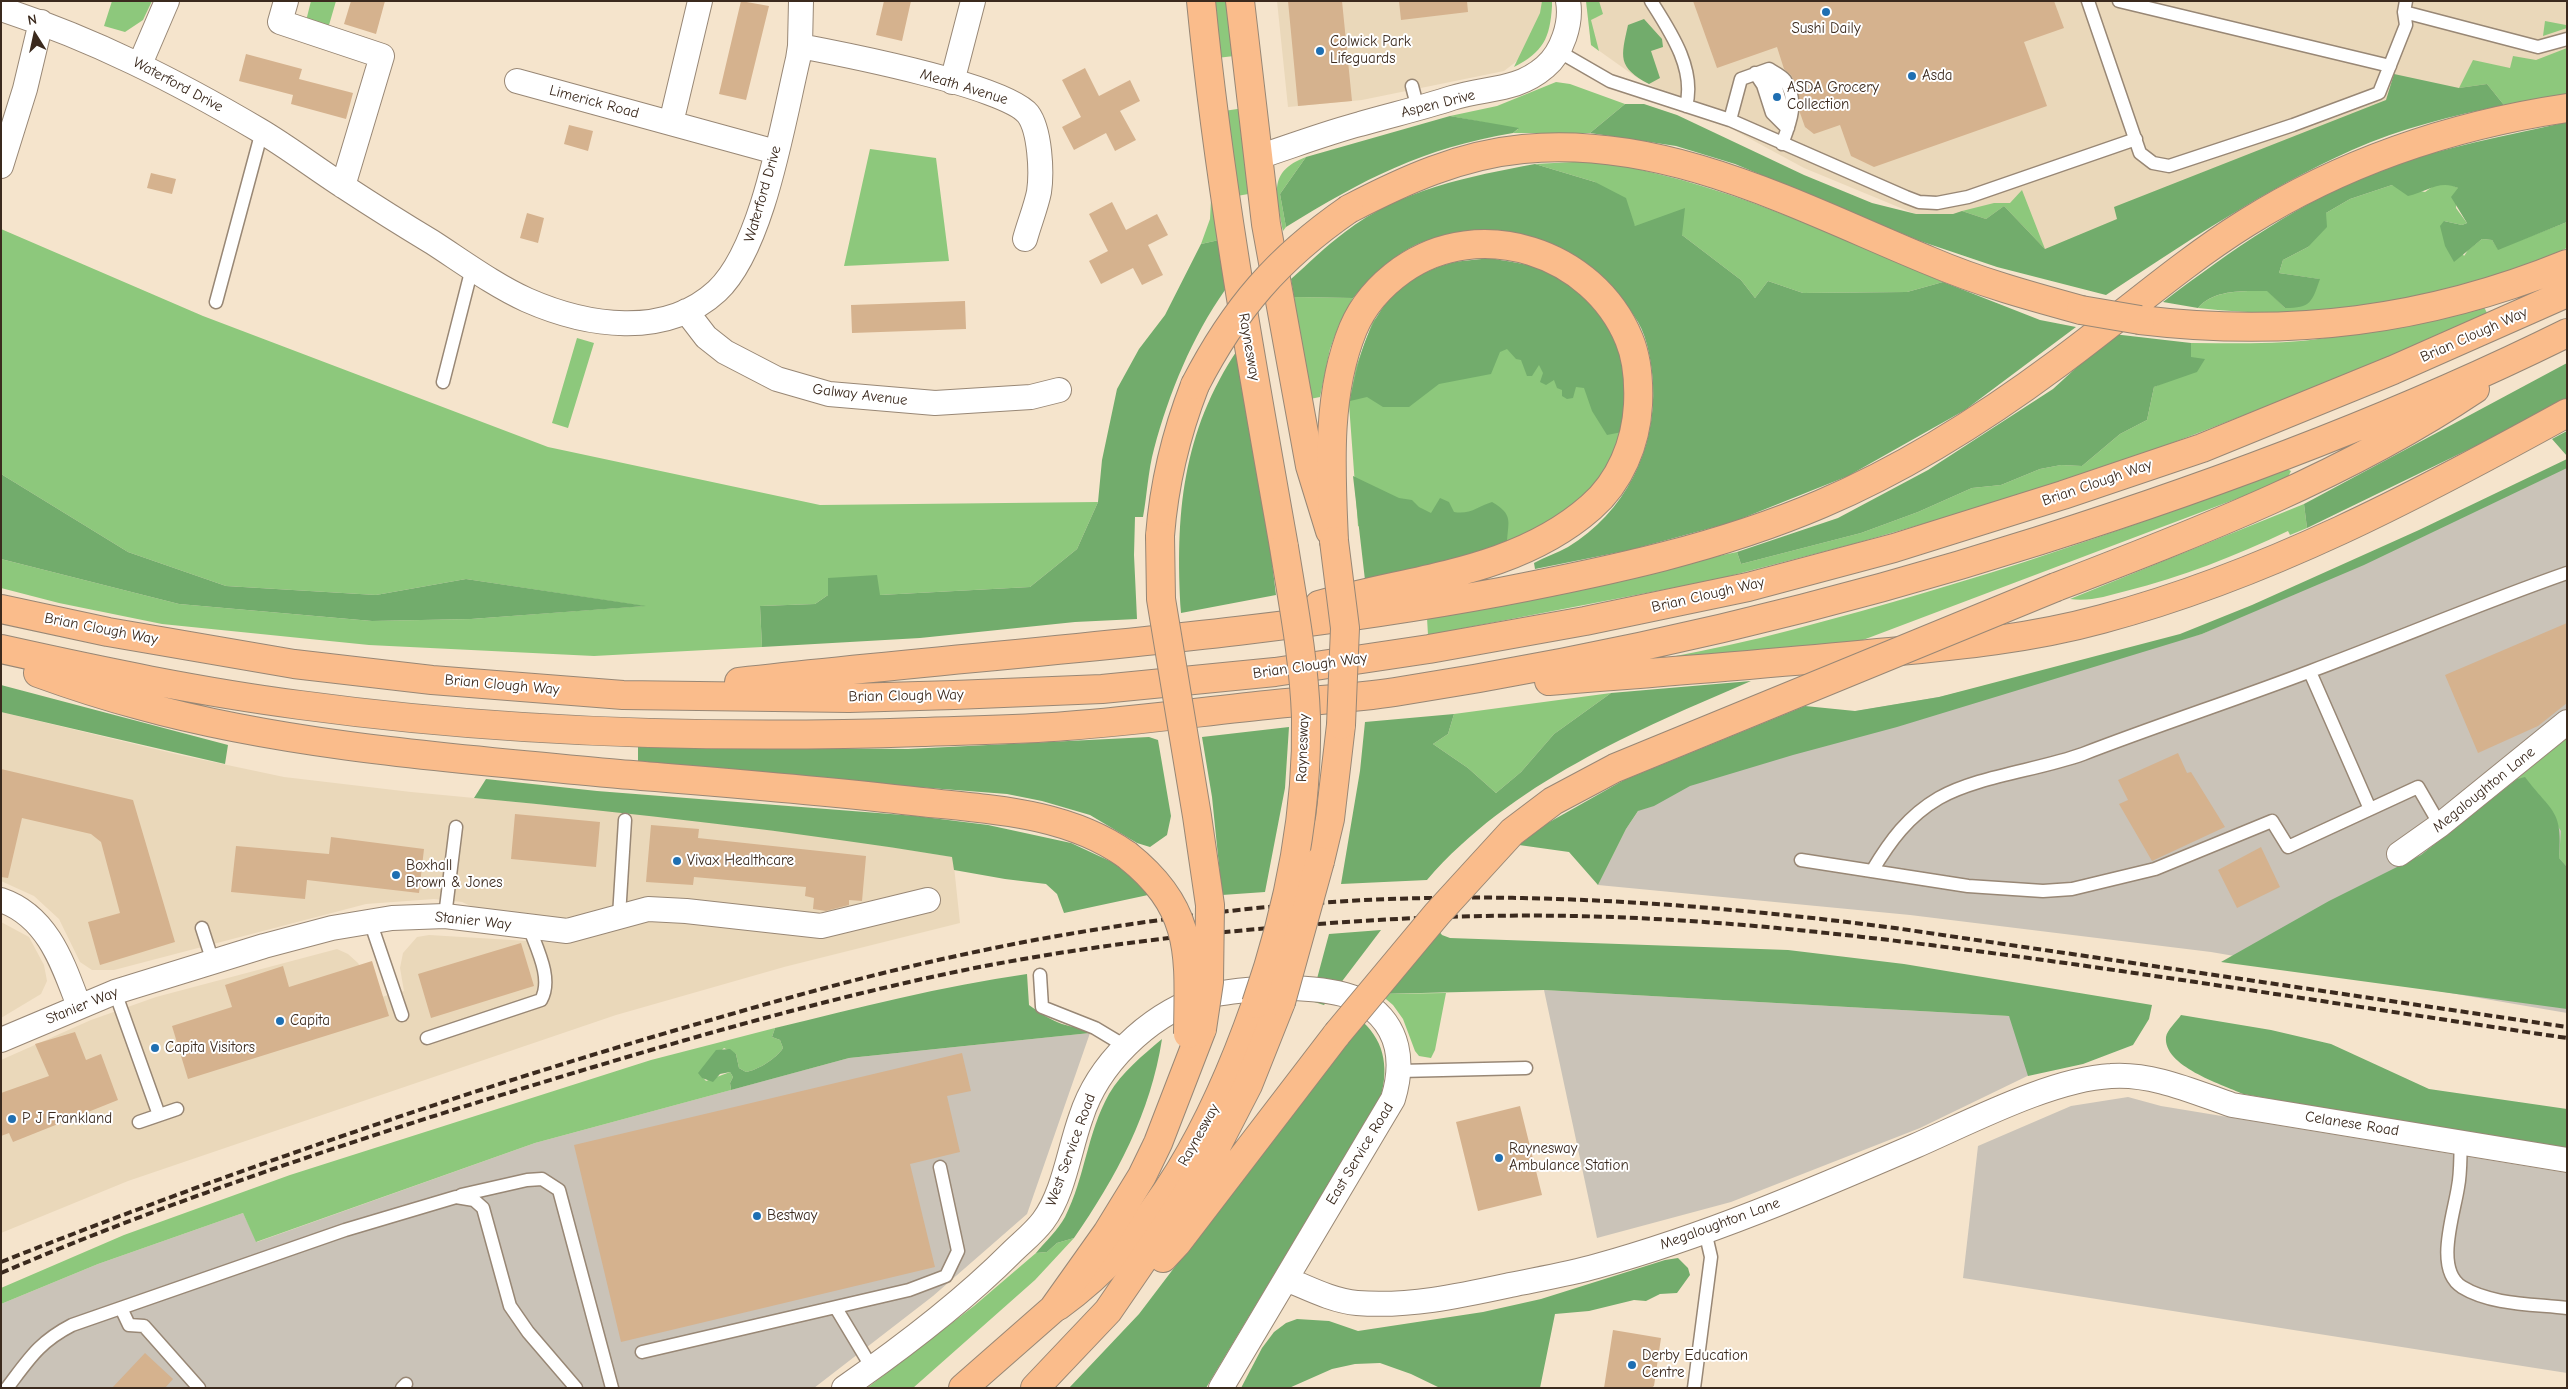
<!DOCTYPE html>
<style>
body{margin:0}
#map{position:relative;width:2568px;height:1389px;overflow:hidden;background:#f5e4cc;font-family:"Comic Neue",sans-serif}
canvas{display:block}
.frame{position:absolute;inset:0;border:2px solid #3b2a1e;pointer-events:none}
.north{position:absolute;left:10px;top:10px;width:50px;height:50px;-webkit-text-stroke:4px #fff;paint-order:stroke;rotate:350deg;font-size:14px;font-weight:700;line-height:20px;text-align:center;color:#3b2a1e}
.north::after{content:'';display:block;margin:auto;width:18px;height:22px;background:#3b2a1e;clip-path:polygon(50% 0,100% 100%,50% 72%,0 100%)}
</style>
<div id="map">
<canvas width="2568" height="1389"></canvas>
<div class="frame"></div>
<div class="north">N</div>
</div>
<script>
const c = document.querySelector('canvas').getContext('2d');
c.lineJoin = 'round';
function paint(path, color) {
  c.fillStyle = color;
  c.fill(path, 'evenodd');
}
function trace(path, color, width, dash) {
  c.strokeStyle = color;
  c.lineWidth = width;
  c.lineCap = dash ? 'butt' : 'round';
  c.setLineDash(dash || []);
  c.stroke(path);
}
function write(font, color, halo, rows, align = 'center') {
  c.font = font + ' "Comic Neue",sans-serif';
  c.lineWidth = 4;
  c.setLineDash([]);
  c.textBaseline = 'middle';
  c.strokeStyle = halo;
  c.fillStyle = color;
  for (const [text, x, y, turn = 0] of rows) {
    c.save();
    c.translate(x, y);
    c.rotate((+turn || 0) * Math.PI / 180);
    c.textAlign = isNaN(turn) ? turn : align;
    if (halo) c.strokeText(text, 0, 0);
    c.fillText(text, 0, 0);
    c.restore();
  }
}
const built = new Path2D(`
 M1277 1H1542L1543 25 1534 48 1504 71 1362 100 1288 107Z
 M1586 1H2567V69L2043 253 1937 223 1804 168 1636 77 1591 45Z
 M1 712 180 755 284 777 411 792 643 814 849 840 953 857 960 923 784 967 616 1015 128 1181 1 1233V1060L91 1020 156 997 337 949 348 954 358 963 363 972 370 1000 404 991 400 968 403 953 417 937 429 935 561 943 562 921 475 908 462 902 434 899 366 904 114 970H92L80 962 59 919 34 896 1 881Z
 M1 922 29 937 44 965 47 981 41 994 1 1018Z`);
const industrial = new Path2D(`
 M2567 461V1013L2211 952 1910 915 1598 885 1626 829 1664 773 1791 722 1939 697 2202 634Z
 M1544 990 2009 1016 2048 1066 1920 1128 1731 1202 1597 1238Z
 M1090 1033 1027 1214 933 1296 814 1388H1V1304L98 1264 243 1213 257 1242 535 1143 849 1058Z
 M2128 1097 2161 1106 2567 1173V1373L1963 1278 1978 1146 2071 1106Z`);
const green = new Path2D(`
 M112 1H152L143 20 125 32 104 26Z
 M311 1H336L327 32 305 25Z
 M1211 1H1229L1234 56 1217 58Z
 M1542 1H1552V6C1550 39 1543 52 1514 67L1540 13Z
 M1586 1H1599L1603 14 1591 20 1599 51 1591 45Z
 M2545 21 2566 25 2567 23V28L2543 36Z
 M2567 48V96L2504 105 2487 84 2459 88 2473 60 2510 68 2513 56 2536 60Z
 M1556 82 1570 84 1625 104 1590 133H1513L1518 129 1450 116 1497 106Z
 M1244 108 1254 193 1237 196 1224 111Z
 M870 149 936 158 949 261 844 266Z
 M1306 157 1280 194 1286 227 1283 231C1277 196 1266 172 1306 157Z
 M1592 161C1717 179 1829 233 1943 282L1907 292 1803 293 1768 281 1755 298 1741 280 1682 235 1635 226 1595 182 1535 164Z
 M1212 180 1219 240 1201 244 1210 219Z
 M2450 184 2458 188 2456 208 2467 223 2462 225 2444 221 2464 256 2468 250 2482 239 2492 240 2498 249 2567 222V248C2498 280 2415 303 2339 311 2292 315 2245 313 2198 308 2213 289 2246 291 2268 291L2285 308 2319 279 2279 273 2283 260 2308 247 2326 213 2350 199 2392 185 2425 192 2435 185Z
 M2022 190 2045 249 2004 206 1986 219 1962 211 1994 203H2010Z
 M1 229 203 316 548 447 820 505 1098 502 1077 549 1030 587 880 595 828 579V595L815 604 760 606 762 647 594 656 369 645 162 624 59 603 1 588V559L179 604 372 621 471 619 643 606 466 579 376 595 226 586 128 552 1 474Z
 M1510 262 1582 296 1627 397 1616 453 1597 483 1571 509 1518 540 1439 563 1358 526 1349 404 1356 367 1373 321 1430 271Z
 M1294 297 1353 298 1339 325 1330 349 1320 397 1310 399Z
 M2483 305 2487 313 2340 378 2193 435 2105 468 1982 507 1853 544 1714 580 1428 635 1427 618 1737 552 1741 564 1861 533 1918 512 1972 488 2001 485 2040 469 2061 465 2082 466 2120 434 2147 420 2154 387C2175 378 2191 368 2191 343 2236 343 2281 345 2325 338 2379 331 2431 318 2483 305Z
 M577 338 594 343 568 428 552 423Z
 M2285 468 2291 471 2287 479 2244 496 1847 646 1638 664C1678 655 1719 648 1760 638 1938 593 2114 536 2285 468Z
 M2304 504 2307 528 2290 535 2288 531C2235 556 2182 577 2126 591 2107 596 2089 602 2070 599Z
 M1611 693 1554 734 1521 772 1496 793 1468 768 1433 744 1448 734 1454 714Z
 M2567 738V867L2559 858 2561 831 2525 778 2517 779Z
 M1446 993 1435 1050 1431 1058 1419 1056 1415 1051 1403 1019 1393 1005 1380 994Z
 M775 1028 772 1037 780 1040 783 1048C777 1058 758 1070 746 1072L739 1068 736 1054 724 1048 699 1073 706 1081 730 1072 733 1077 730 1083 731 1090 535 1143 256 1242 243 1213 98 1264 1 1304V1288L124 1235 290 1175 651 1060Z
 M1074 1238 1035 1280 913 1388H867L974 1306 1036 1253 1047 1252 1057 1243Z`);
const forest = new Path2D(`
 M1644 19 1662 39 1663 47 1651 51 1660 78 1649 84C1617 67 1621 57 1628 25Z
 M2394 74 2459 88 2487 84 2504 105C2452 116 2401 128 2352 150 2265 189 2185 243 2106 295L1997 267 1920 241 1735 164 1676 146 1590 133 1625 104H1644L1677 115 1804 175 1872 203 1916 214H1953L1962 211 1986 219 2004 206 2045 249 2117 219 2114 207 2386 100Z
 M1450 116 1519 128 1513 133C1423 148 1364 179 1286 227L1280 194 1306 157Z
 M2567 122V222L2498 250 2492 240 2482 239 2454 262 2445 246 2440 226 2444 221 2462 225 2467 223 2451 197 2458 188C2440 179 2426 192 2408 196L2392 185 2350 199 2326 213 2327 227 2308 247 2283 260 2279 273 2320 279C2312 302 2311 308 2285 308L2267 291C2245 291 2213 289 2198 308L2163 302C2229 252 2305 198 2383 169 2443 147 2505 136 2567 122Z
 M1535 164 1595 182 1626 198 1635 226 1685 208 1682 235 1741 280 1755 298 1768 281 1803 293 1907 292 1943 282 2040 320 2076 327 1965 410 1848 476 1733 522 1630 550 1535 569 1534 563C1545 557 1557 553 1568 547 1625 512 1656 451 1653 384 1652 366 1648 339 1638 322 1599 258 1534 223 1460 233 1440 236 1419 241 1403 252 1384 264 1367 281 1353 298L1294 297 1291 279C1309 263 1326 246 1345 232 1399 190 1470 176 1535 164Z
 M1219 240 1225 290C1192 337 1169 393 1154 449 1148 471 1147 495 1143 517H1135L1134 555 1137 619 1075 622 920 638 762 647 760 606 815 604 828 595V578L877 575 880 595 1030 587 1077 549 1098 502 1102 460 1117 389 1139 349 1165 315 1201 244Z
 M1489 258C1505 261 1525 263 1541 269 1583 285 1619 331 1626 375 1629 394 1625 413 1622 432L1607 435 1592 411 1584 388 1576 387 1573 398 1567 399 1562 396V390L1557 388 1554 380 1546 385 1540 382 1543 373 1539 365 1532 376H1527L1521 360 1516 359 1507 349 1500 352 1491 374 1439 384 1409 407H1383L1367 397 1350 401C1363 334 1379 283 1451 263 1463 260 1476 260 1489 258Z
 M2113 334 2191 343V357L2205 359 2197 372 2154 387 2147 420 2120 434 2082 466 2061 465 2040 469 2001 485 1972 488 1918 512 1861 533 1741 564 1737 552 1838 518 1928 470 2053 389Z
 M1238 349 1269 538 1276 595 1181 613C1175 515 1182 432 1238 349Z
 M2567 363V399L2486 441 2307 528 2304 504Z
 M2567 431V456L2552 439Z
 M2567 459V468L2364 565 2202 634 1897 727 1793 755 1690 786 1654 806 1638 811 1626 829 1598 885 1569 852 1519 845 1546 824 1624 780 1805 706 1855 711 1939 697 2180 634 2252 605 2419 530Z
 M1 474 128 552 226 586 376 595 466 579 646 606 471 619 372 621 179 604 1 559Z
 M1353 476 1399 498 1412 500 1419 507 1431 513 1440 498 1449 502 1454 512C1470 515 1479 506 1492 502 1514 515 1508 521 1507 543L1439 563 1365 580Z
 M1751 681C1635 731 1511 783 1427 880L1341 884 1360 771 1365 722 1454 714 1448 734 1433 744 1468 768 1496 793 1521 772 1554 734 1611 693Z
 M1 685 228 745 225 764 1 712Z
 M1289 727 1285 788 1265 892 1222 895 1212 797 1202 737Z
 M1149 737 1158 740 1171 816 1167 835 1150 847 1137 843 1090 815 1042 801 1007 794 865 783 638 761V747L908 749Z
 M2525 777C2552 813 2563 809 2559 858L2567 867V1009L2221 962 2329 901 2421 855 2517 779Z
 M486 779 597 791 916 816 988 825 1071 843 1114 863 1148 891V895L1064 913 1057 894 1046 884 1005 879 954 870 952 857C793 831 634 813 474 798Z
 M1436 927 1442 935 1450 938 1788 950 1904 964 2152 1005 2149 1019 2133 1045 2083 1064 2028 1076 2009 1016 1544 990 1380 994Z
 M1381 930 1324 1005 1311 1001 1329 934Z
 M1027 974 1029 1005C1039 1012 1050 1020 1062 1024 1072 1027 1080 1028 1090 1033L849 1058 731 1090 730 1083 733 1077 730 1072 720 1074 713 1082 702 1078 698 1073 716 1050 730 1049 736 1054 739 1068 746 1072C758 1070 777 1058 783 1048L780 1040 772 1037 775 1028C858 1008 942 986 1027 974Z
 M2181 1015 2271 1030 2331 1044 2429 1089 2567 1109V1151L2243 1094C2221 1084 2163 1066 2166 1037 2167 1030 2177 1021 2181 1015Z
 M1358 1018C1384 1038 1389 1066 1381 1096L1206 1388H1069L1139 1314 1215 1214Z
 M1162 1039C1151 1112 1116 1178 1074 1238L1057 1243 1047 1252 1036 1253C1045 1242 1058 1230 1065 1217 1085 1178 1087 1133 1109 1094 1122 1072 1142 1056 1162 1039Z
 M1678 1258 1688 1268 1690 1275 1677 1293 1660 1294 1646 1301 1634 1300 1589 1311 1555 1314 1540 1388H1440L1411 1374 1380 1363 1355 1364 1332 1369 1289 1388H1241L1262 1348 1274 1332 1286 1323 1297 1319 1329 1321 1358 1331 1483 1312 1541 1299 1665 1260Z`);
const building = new Path2D(`
 M351 1H385L376 34 344 24Z
 M741 1 769 6 746 100 719 94Z
 M884 1H911L902 41 876 35Z
 M1288 1H1342L1352 101 1298 106Z
 M1399 1H1467L1468 12 1401 20Z
 M1693 1H2054L2064 28 2024 42 2047 106 1874 167 1851 156 1840 125 1814 134 1805 127 1800 113 1797 86 1791 75 1784 69 1777 47 1717 68Z
 M246 54 302 69 299 79 353 93 346 119 291 104 293 95 239 81Z
 M1085 68 1099 96 1130 80 1140 101 1120 111 1136 140 1115 151 1106 133 1074 150 1062 127 1081 117 1062 80Z
 M569 125 593 131 588 151 564 144Z
 M151 173 176 179 172 194 147 188Z
 M1112 202 1126 230 1157 214 1168 235 1148 245 1163 275 1142 285 1133 268 1101 284 1089 261 1108 251 1089 214Z
 M527 213 544 218 538 243 520 238Z
 M965 301 966 329 852 333 851 305Z
 M2567 623V703L2538 726 2478 753 2445 675Z
 M2178 753 2187 773 2191 772 2225 827 2152 861 2119 804 2128 800 2118 780Z
 M1 769 133 800 175 942 100 965 88 922 120 913 101 842 91 834 22 818 8 878 1 877Z
 M515 814 600 822 596 867 511 859Z
 M651 825 699 829 698 838 866 856 862 901 849 900V905L826 911 813 909 814 898 805 896 806 887 694 877 693 885 646 882Z
 M331 837 424 849 419 893 307 880 305 899 231 892 236 846 329 854Z
 M2261 847 2280 887 2237 908 2218 870Z
 M521 943 534 986 431 1018 418 974Z
 M372 961 389 1016 188 1079 172 1026 232 1007 225 985 283 966 289 987Z
 M75 1032 86 1060 101 1054 118 1100 13 1142 9 1133 1 1136V1093L49 1076 35 1044Z
 M962 1053 971 1091 947 1096 960 1152 910 1164 935 1267 621 1342 574 1145Z
 M1520 1106 1542 1195 1478 1211 1456 1122Z
 M1613 1330 1661 1338 1654 1386 1651 1388H1604Z
 M145 1353 173 1379 165 1388H112Z`);
const lane = new Path2D(`
 M1651 1C1670 31 1696 69 1686 106
 M2088 1 2140 153 2153 163 2169 166 2293 125 2379 93 2406 25 2404 12 2406 1
 M2119 1 2390 66
 M2404 12 2538 47 2567 39
 M1558 51 1610 81 1730 120 1906 197 1919 202 1937 203 1968 197 2136 139
 M1755 73 1763 85 1772 113 1787 128
 M1760 75 1774 81 1788 128
 M1412 86 1418 109
 M1730 120 1741 79 1769 69C1774 72 1782 76 1785 80 1799 102 1790 123 1782 144
 M216 302 262 131
 M443 382 472 268
 M2310 672 2370 809
 M1801 860 1968 886 2043 891 2072 889 2155 869 2272 821 2288 847 2418 787 2440 825
 M1872 871C1890 841 1908 816 1939 798 1978 776 2039 770 2083 754 2158 725 2235 700 2311 671 2397 639 2481 603 2567 573
 M445 916 456 827
 M619 916 625 820
 M370 921 402 1015
 M202 928 213 962
 M1040 975 1042 1007 1095 1028 1125 1046
 M115 992 159 1115
 M427 1038 541 1000C553 979 537 949 529 927
 M1400 1071 1526 1068
 M139 1122 177 1109
 M2461 1141C2460 1156 2461 1172 2458 1187 2454 1214 2434 1270 2462 1287 2491 1305 2534 1304 2567 1308
 M461 1195 527 1180 542 1179 559 1190 612 1388
 M121 1308 129 1325 144 1326 199 1388
 M836 1308 872 1368
 M642 1352 909 1290 946 1276 958 1251 940 1167
 M7 1388C29 1359 39 1342 72 1325L345 1230 456 1197 474 1200 483 1208 510 1306 528 1332 576 1388
 M402 1388 406 1384
 M1694 1388 1711 1257 1705 1231`);
const street = new Path2D(`
 M286 1 280 22 382 56 343 186
 M1 9C93 39 176 81 259 130 288 147 315 168 343 186 372 205 402 224 432 242 463 262 494 285 527 300 586 326 665 339 717 291 763 248 783 122 798 59L800 46 801 1
 M800 46C842 54 1006 86 1028 114 1040 130 1042 172 1039 192 1036 207 1029 224 1025 239
 M140 64 167 1
 M517 81 776 152
 M952 82 973 1
 M671 123 700 1
 M1258 157C1292 146 1326 133 1360 124 1391 115 1422 108 1452 98 1486 87 1516 92 1545 67 1562 53 1572 23 1568 1
 M1 166 25 89 41 22
 M686 311 706 337 725 352 777 379 829 394 935 403 1031 397 1059 390
 M2399 854 2440 825 2567 722
 M1 900C48 916 63 964 79 1006
 M1 1040 115 992 264 946 332 928 392 918 445 916 567 931 648 909 686 911 821 926 928 900
 M1286 1279C1308 1288 1333 1301 1357 1303 1409 1307 1459 1296 1510 1285 1539 1279 1569 1274 1597 1266 1706 1236 1811 1191 1915 1146 1970 1122 2052 1079 2111 1076 2152 1073 2194 1092 2232 1105L2567 1160
 M844 1388C903 1347 960 1304 1011 1253 1021 1243 1034 1233 1043 1221 1064 1193 1069 1150 1081 1117 1098 1064 1147 1017 1200 998 1218 992 1238 991 1257 989 1286 987 1341 987 1366 1004 1400 1027 1404 1063 1393 1099L1221 1388`);
const primary = new Path2D(`
 M1201 1C1219 185 1252 366 1284 547
 M1240 1 1266 224 1310 466 1330 531
 M1058 1306C1159 1234 1216 1118 1256 1004`);
const highway = new Path2D(`
 M1349 209C1405 180 1460 155 1523 149 1668 135 1801 208 1930 261 1979 282 2030 296 2081 310
 M2140 320C2290 338 2427 321 2567 264
 M1160 536C1164 484 1176 434 1195 385
 M2056 587C2199 532 2347 475 2475 389
 M1319 605C1411 578 1515 574 1591 507 1620 482 1636 443 1638 405 1639 384 1637 358 1629 339 1593 252 1480 215 1402 270 1381 285 1363 305 1353 329 1326 395 1331 471 1334 541
 M1 609 108 632 294 664 432 680 623 695 849 698 954 695 1102 689 1275 672 1429 649 1585 621 1748 587 1894 548 2063 495 2202 448 2393 370 2567 293
 M1 649C100 671 200 692 300 705 506 733 714 739 921 732 969 730 1018 730 1066 726 1136 721 1206 711 1276 704 1316 700 1356 698 1395 692 1613 658 1828 608 2038 541 2218 484 2397 417 2567 333
 M38 673C71 685 105 696 139 705 290 747 463 759 619 774 714 782 808 789 903 800 979 809 1063 809 1127 855
 M1549 681C1652 673 1755 665 1859 655 1940 647 2022 641 2102 619 2267 575 2418 495 2567 413
 M739 682C993 653 1248 639 1500 592 1609 571 1718 548 1821 504 1906 468 1983 419 2057 364 2120 318 2179 265 2246 223 2343 162 2453 125 2567 108
 M1320 861 1330 819 1341 725
 M1163 1258 1177 1243 1337 1034
 M963 1388 1053 1309 1107 1233 1142 1176 1158 1143 1202 1029
 M1035 1388 1108 1311 1171 1219 1215 1149 1248 1085 1281 1002`);
const rail = new Path2D(`
 M1 1262C214 1178 429 1103 649 1038 758 1006 868 974 980 951 1059 934 1141 922 1221 912 1446 885 1671 899 1895 928L2567 1027
 M1 1273C167 1202 339 1145 511 1092 645 1051 780 1011 918 980 1033 954 1151 938 1270 928 1370 919 1472 914 1573 916 1736 919 1897 940 2058 962 2228 986 2397 1013 2567 1038`);
const primaryBridge = new Path2D(`
 M1256 1004C1288 912 1308 815 1306 717 1304 660 1293 603 1284 547`);
const highwayBridge = new Path2D(`
 M2081 310 2140 320
 M1195 385C1234 309 1278 258 1349 209
 M1160 536 1161 599 1197 816 1210 905 1209 982 1202 1029
 M1334 541 1345 628 1341 725
 M1127 855C1195 909 1189 955 1188 1034
 M1281 1002 1320 861
 M1337 1034 1437 914 1512 832 1553 801 1615 768 2056 587`);
const markers = [
 [1826,12,5,"#1f6fb2"],
 [1320,51,5,"#1f6fb2"],
 [1912,76,5,"#1f6fb2"],
 [1777,97,5,"#1f6fb2"],
 [677,861,5,"#1f6fb2"],
 [396,875,5,"#1f6fb2"],
 [280,1021,5,"#1f6fb2"],
 [155,1048,5,"#1f6fb2"],
 [12,1119,5,"#1f6fb2"],
 [1499,1158,5,"#1f6fb2"],
 [757,1216,5,"#1f6fb2"],
 [1632,1365,5,"#1f6fb2"]
];
const poiNames = [
 ["Sushi Daily",1826,29,"center"],
 ["Colwick Park",1330,42],
 ["Lifeguards",1330,59],
 ["Asda",1922,76],
 ["ASDA Grocery",1787,88],
 ["Collection",1787,105],
 ["Vivax Healthcare",687,861],
 ["Boxhall",406,866],
 ["Brown & Jones",406,883],
 ["Capita",290,1021],
 ["Capita Visitors",165,1048],
 ["P J Frankland",22,1119],
 ["Raynesway",1509,1149],
 ["Ambulance Station",1509,1166],
 ["Bestway",767,1216],
 ["Derby Education",1642,1356],
 ["Centre",1642,1373]
];
const streetNames = [
 ["Waterford Drive",178,85,28],
 ["Meath Avenue",964,87,17],
 ["Limerick Road",594,102,15],
 ["Aspen Drive",1438,104,-14],
 ["Waterford Drive",763,194,-74],
 ["Brian Clough Way",2474,335,-24],
 ["Raynesway",1249,347,80],
 ["Galway Avenue",860,395,7],
 ["Brian Clough Way",2097,483,-19],
 ["Brian Clough Way",1708,595,-13],
 ["Brian Clough Way",101,629,11],
 ["Brian Clough Way",1310,666,-8],
 ["Brian Clough Way",502,685,5],
 ["Brian Clough Way",906,696,-1],
 ["Raynesway",1303,748,-88],
 ["Megaloughton Lane",2484,790,-39],
 ["Stanier Way",473,921,6],
 ["Stanier Way",82,1006,-22],
 ["Celanese Road",2352,1124,9],
 ["Raynesway",1199,1135,-61],
 ["West Service Road",1071,1150,-70],
 ["East Service Road",1360,1154,-59],
 ["Megaloughton Lane",1720,1224,-20]
];
paint(built, '#ead8ba');
paint(industrial, '#cac3b8');
paint(green, '#8dc87c');
paint(forest, '#72ac6c');
paint(building, '#d5b28e');
trace(lane, '#988775', 15);
trace(street, '#988775', 26);
trace(primary, '#988775', 30);
trace(highway, '#988775', 30);
trace(lane, '#fff', 12);
trace(street, '#fff', 24);
trace(primary, '#fabc8b', 28);
trace(highway, '#fabc8b', 28);
trace(rail, '#3b2a1e', 4, [8, 4]);
trace(primaryBridge, '#988775', 30, []);
trace(highwayBridge, '#988775', 30, []);
trace(primaryBridge, '#fabc8b', 28);
trace(highwayBridge, '#fabc8b', 28);
for (const [x, y, r, color] of markers) {
  const dot = new Path2D();
  dot.arc(x, y, r, 0, 2 * Math.PI);
  c.fillStyle = color;
  c.fill(dot);
  trace(dot, '#fff', 2);
}
write('15px', '#3b2a1e', '#fff', poiNames, 'left');
write('15px', '#3b2a1e', '#fff', streetNames);
</script>
